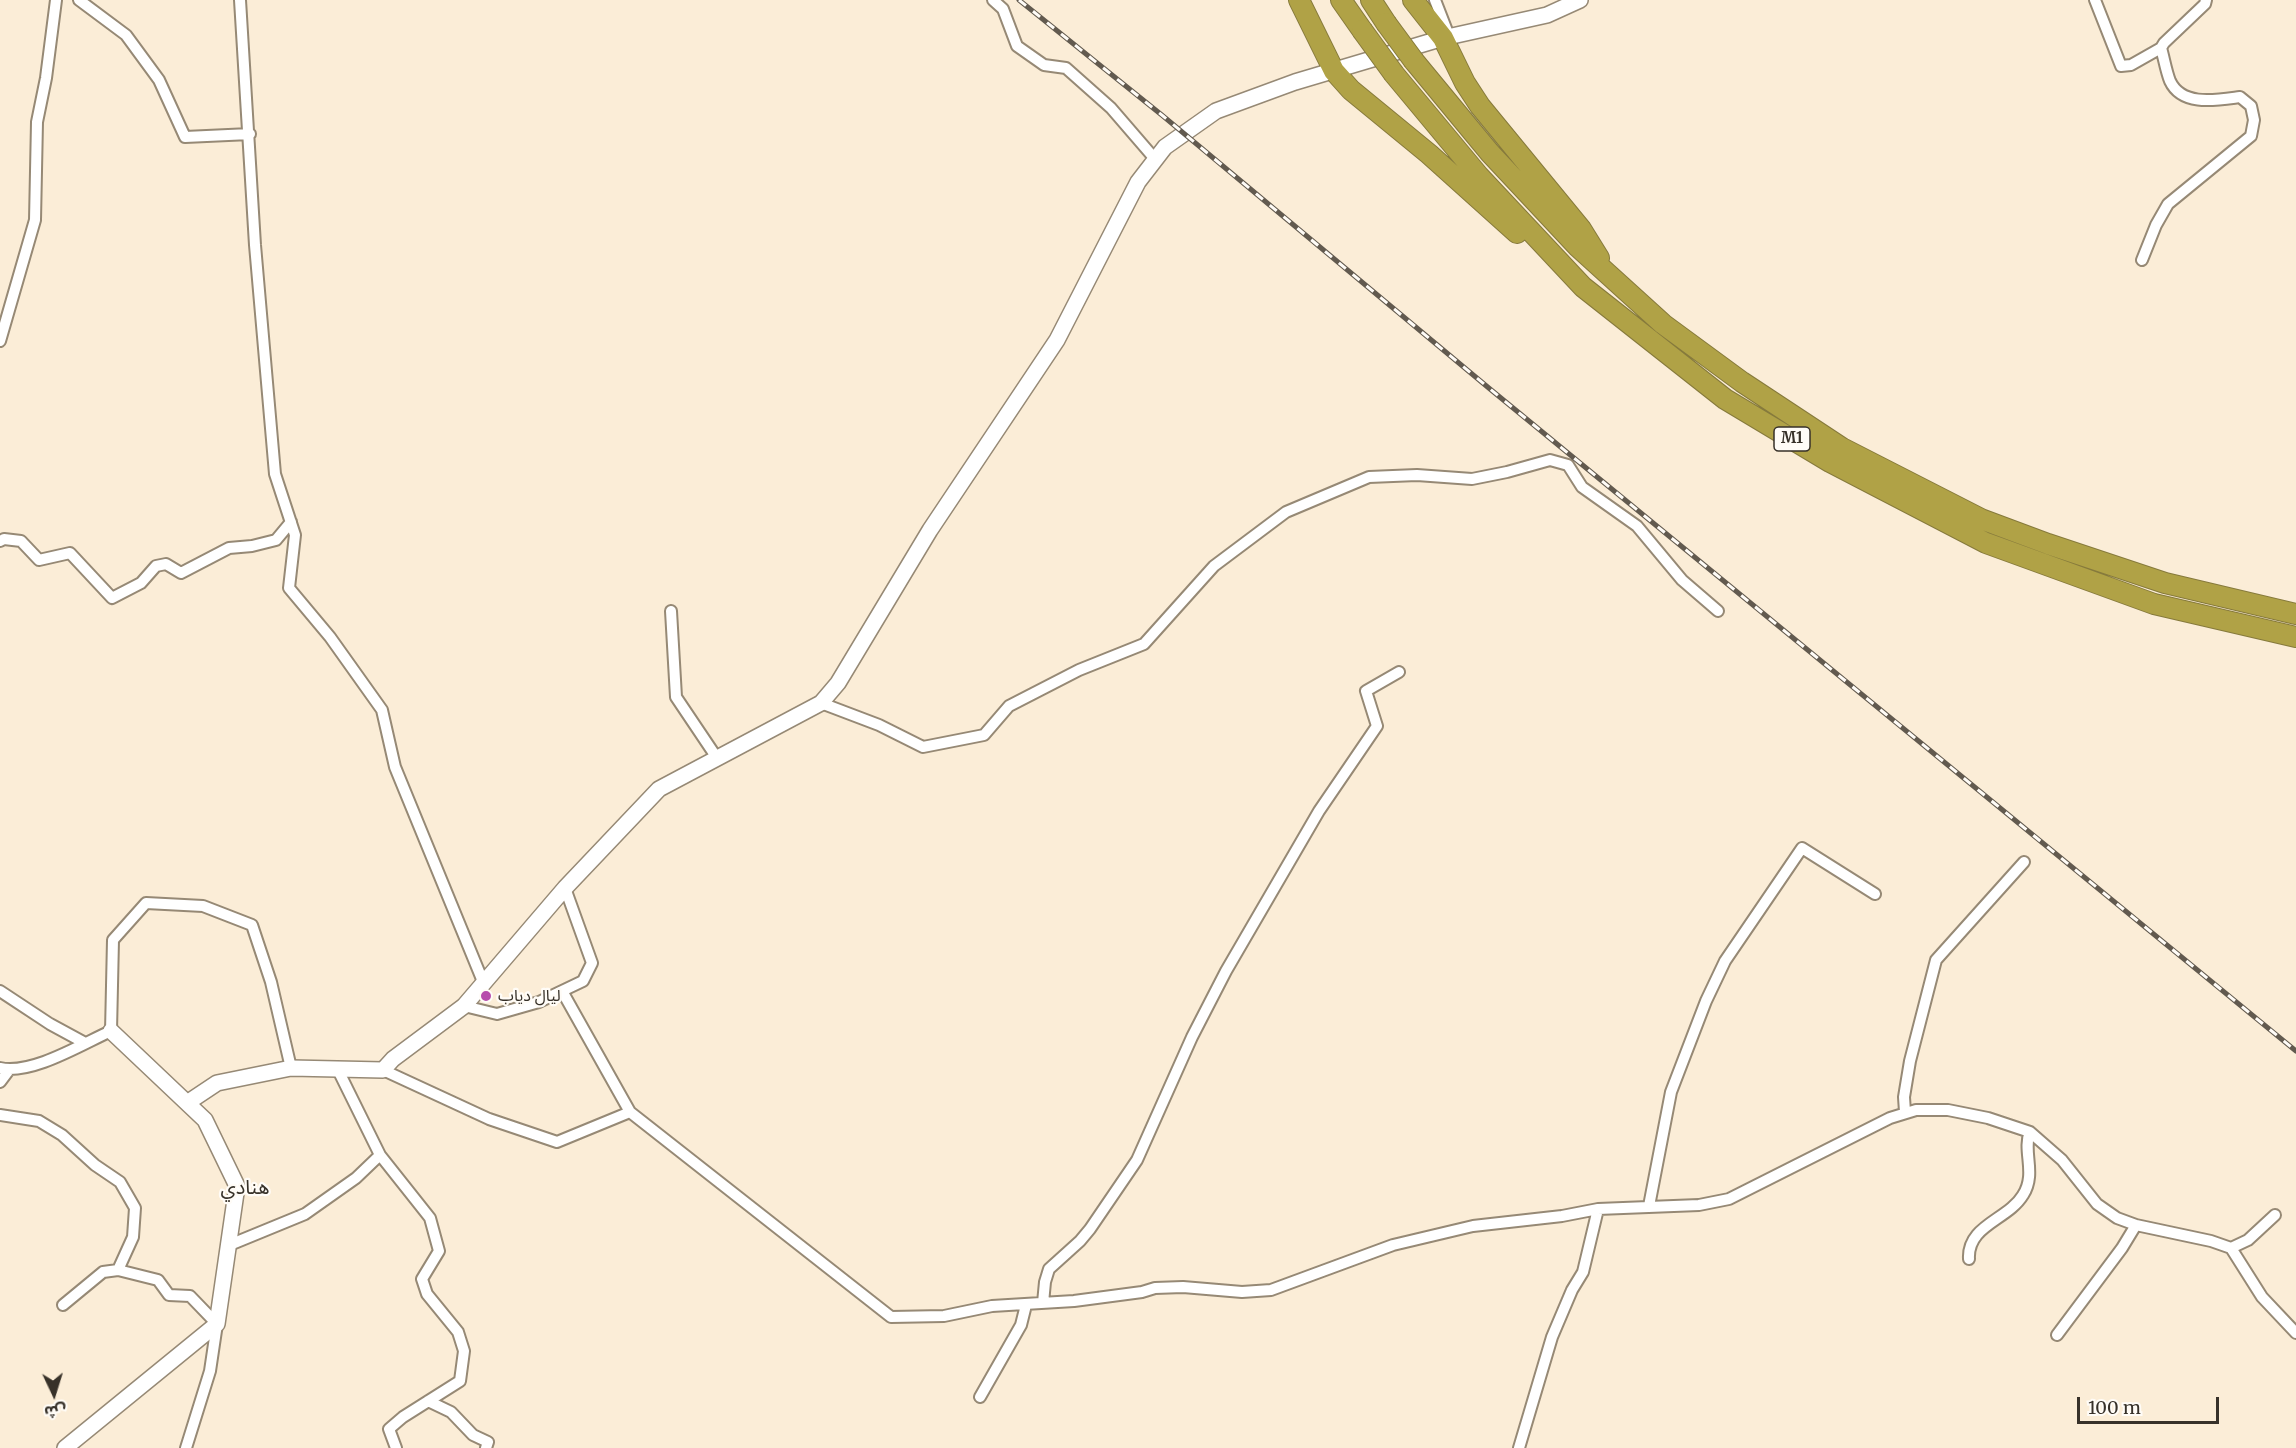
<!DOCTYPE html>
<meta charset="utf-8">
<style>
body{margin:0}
#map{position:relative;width:2296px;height:1448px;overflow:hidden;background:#fbedd7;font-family:Merriweather,"Noto Sans Arabic",serif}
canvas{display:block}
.north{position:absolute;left:24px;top:1364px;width:60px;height:60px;-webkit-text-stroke:4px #fffcf7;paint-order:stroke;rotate:176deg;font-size:16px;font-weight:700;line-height:24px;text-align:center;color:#373129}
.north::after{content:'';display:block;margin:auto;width:21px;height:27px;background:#373129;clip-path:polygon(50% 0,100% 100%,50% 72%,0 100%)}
.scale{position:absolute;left:2077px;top:1397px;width:142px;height:27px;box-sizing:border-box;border:3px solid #373129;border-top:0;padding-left:8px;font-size:18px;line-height:21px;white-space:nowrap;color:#373129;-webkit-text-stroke:4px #fffcf7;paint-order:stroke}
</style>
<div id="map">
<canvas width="2296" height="1448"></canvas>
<div class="north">ش</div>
<div class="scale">100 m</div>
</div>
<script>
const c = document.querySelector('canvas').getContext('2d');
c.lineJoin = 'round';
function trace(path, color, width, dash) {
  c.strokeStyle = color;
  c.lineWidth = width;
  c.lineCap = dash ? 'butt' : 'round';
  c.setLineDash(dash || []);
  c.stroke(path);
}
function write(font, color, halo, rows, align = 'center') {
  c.font = font + ' Merriweather,"Noto Sans Arabic",serif';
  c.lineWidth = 4.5;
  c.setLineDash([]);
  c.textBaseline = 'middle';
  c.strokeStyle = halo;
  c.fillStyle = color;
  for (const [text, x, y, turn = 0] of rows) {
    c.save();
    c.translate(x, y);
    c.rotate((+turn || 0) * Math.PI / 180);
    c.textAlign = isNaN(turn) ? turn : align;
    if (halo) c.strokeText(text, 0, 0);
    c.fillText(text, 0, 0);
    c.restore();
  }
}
const street = new Path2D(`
 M79 0 126 35 159 80 185 137 250 134
 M240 0 255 245 275 474 295 535 289 588 330 637 382 710 395 767 484 984
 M993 0 1003 9 1017 46 1044 65 1066 68 1111 108 1155 159
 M1435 0 1449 36
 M2095 0 2121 66 2131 65 2161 48 2164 43 2205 4 2206 0
 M2142 260 2156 225 2168 204 2251 136 2254 120 2251 106 2240 97C2217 100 2182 107 2170 81 2166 71 2164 58 2161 48
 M0 341 35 220 37 122 46 78 56 0
 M0 541 4 539 21 541 39 560 70 553 112 598 141 583 156 566 166 564 181 573 229 548 252 546 276 540 291 522
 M671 611 676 697 717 758
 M821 703 879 725 923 747 984 735 1009 706 1079 670 1144 644 1214 566 1286 512 1369 477 1417 475 1472 479 1507 472 1550 460 1568 465 1582 487 1637 526 1682 580 1718 611
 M0 991 50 1024 85 1043
 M562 991 630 1112
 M464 1006 497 1014 539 1002 583 981 592 963 565 888
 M0 1068C32 1075 82 1044 111 1031L113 940 146 903 203 906 252 925 271 982 291 1068
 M338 1070 380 1155 430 1218 439 1251 422 1279 427 1294 458 1332 464 1351 460 1381 403 1417 389 1429 396 1448
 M383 1070 489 1119 557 1142 630 1112 891 1317 944 1316 992 1306 1074 1301 1142 1292 1155 1288 1183 1287 1242 1292 1271 1290 1393 1245 1473 1226 1562 1216 1598 1209 1699 1205 1729 1199 1890 1118 1916 1110H1948L1988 1118 2030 1132 2062 1160 2097 1204 2117 1218 2136 1225 2211 1241 2231 1248 2262 1297 2296 1333
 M0 1082 9 1070
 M1905 1112 1904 1097 1910 1061 1936 960 2024 862
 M0 1115 39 1121 62 1135 95 1165 120 1182 135 1208 133 1237 118 1270
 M1649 1206 1671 1092 1706 1001 1725 961 1802 848 1875 894
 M227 1246 305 1214 356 1178 380 1155
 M2231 1248 2248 1240 2275 1215
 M1969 1259C1967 1225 2008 1220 2023 1195 2037 1173 2022 1151 2030 1132
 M1043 1303 1045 1282 1049 1269 1080 1241 1090 1229 1137 1160 1192 1037 1226 971 1319 811 1377 726 1366 691 1399 672
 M63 1305 103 1272 118 1270 158 1280 169 1295 190 1296 217 1324 210 1371 186 1448
 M2057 1335 2122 1248 2136 1225
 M980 1397 1021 1325 1026 1305
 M428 1401 451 1412 473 1435 488 1442 486 1448
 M1519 1448 1552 1337 1572 1290 1583 1272 1598 1209`);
const secondary = new Path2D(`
 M187 1103 217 1083 291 1068 383 1070 393 1059 464 1006 565 888 659 789 821 703 838 683 930 530 1057 340 1138 182 1165 147 1216 111 1295 82 1443 38 1547 15 1580 0
 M65 1448 217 1324 237 1186 205 1120 111 1031`);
const highway = new Path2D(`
 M1299 0 1334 71 1351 90 1429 154 1517 233
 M1341 0 1362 30
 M1371 0 1386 23
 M1413 0 1443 38 1465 83 1480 106 1581 229 1599 258
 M1414 61 1490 153 1577 246 1663 324 1742 382 1842 448 1981 519 2048 544 2165 583 2296 614
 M1394 74 1478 175 1583 287 1725 399 1830 462 1986 543 2154 604 2296 637`);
const rail = new Path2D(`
 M1019 0 1163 116 1490 389 2296 1051`);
const highwayBridge = new Path2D(`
 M1386 23 1414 61
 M1362 30 1394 74`);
const markers = [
 [486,996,6,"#b74cac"]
];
const shields = [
 [1792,439,36]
];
const shieldNames = [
 ["M1",1792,439]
];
const poiNames = [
 ["ليال دياب",498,996]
];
const quarterNames = [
 ["هنادي",245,1188]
];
trace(street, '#968975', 14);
trace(secondary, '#968975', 18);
trace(highway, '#867a3c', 22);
trace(street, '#fff', 10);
trace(secondary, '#fff', 15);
trace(highway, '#b0a246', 20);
trace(rail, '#625a4f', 5);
trace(rail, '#fffcf7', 3, [9]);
trace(highwayBridge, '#867a3c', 22, []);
trace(highwayBridge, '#b0a246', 20);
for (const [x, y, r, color] of markers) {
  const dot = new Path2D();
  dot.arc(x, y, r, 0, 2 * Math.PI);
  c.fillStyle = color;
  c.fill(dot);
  trace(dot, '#fffcf7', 2);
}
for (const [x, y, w] of shields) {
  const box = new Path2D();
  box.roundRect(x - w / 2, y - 12, w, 24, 4.5);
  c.fillStyle = '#fffcf7';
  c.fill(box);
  trace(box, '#373129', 1.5);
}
write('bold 15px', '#373129', null, shieldNames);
write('16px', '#373129', '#fffcf7', poiNames, 'left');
write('20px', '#373129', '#fffcf7', quarterNames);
</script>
